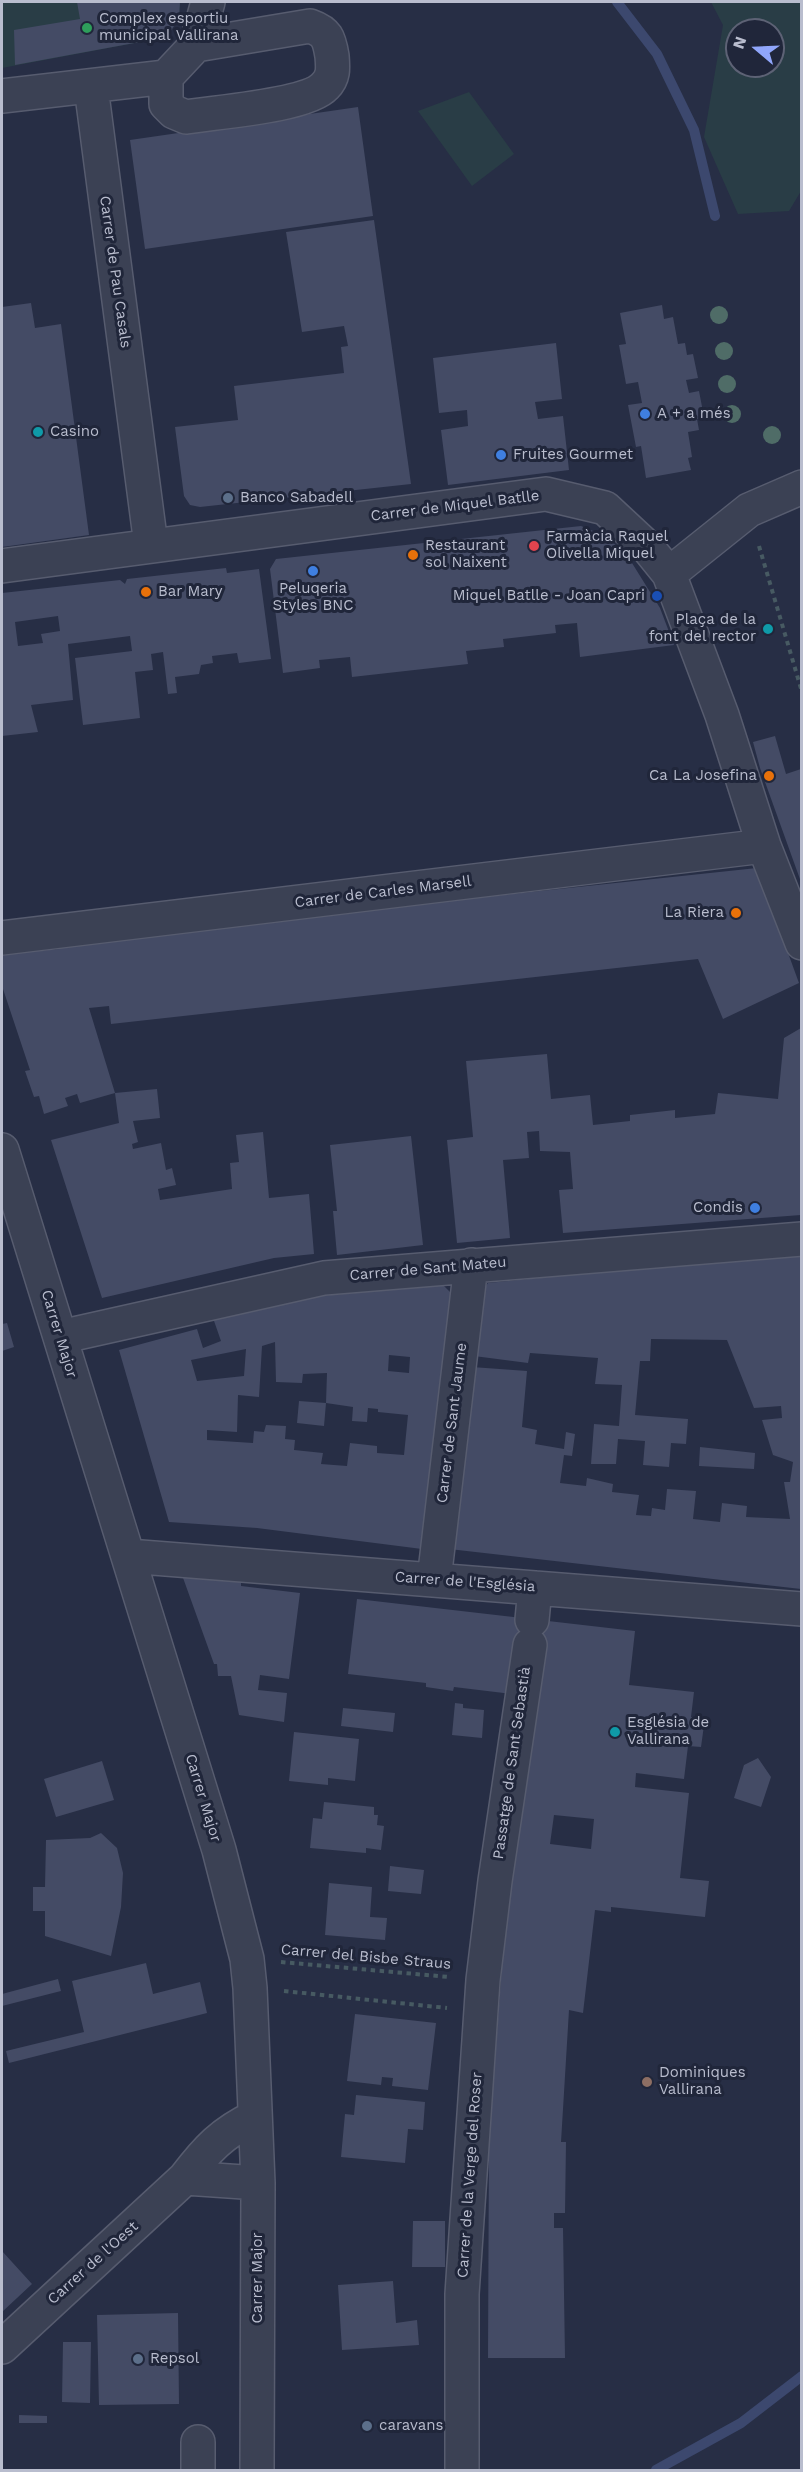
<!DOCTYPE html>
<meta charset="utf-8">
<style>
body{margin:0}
#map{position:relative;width:803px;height:2472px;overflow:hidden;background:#272e45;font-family:"Work Sans",sans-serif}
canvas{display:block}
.frame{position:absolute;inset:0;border:3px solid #b9bdce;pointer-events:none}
.north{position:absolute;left:725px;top:18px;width:60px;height:60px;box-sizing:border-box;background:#20263a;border:2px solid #5d6275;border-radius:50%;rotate:289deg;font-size:16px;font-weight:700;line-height:24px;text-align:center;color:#b9bdce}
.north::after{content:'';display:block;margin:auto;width:21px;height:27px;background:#90a6fb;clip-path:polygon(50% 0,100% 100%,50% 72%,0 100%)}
</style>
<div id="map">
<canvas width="803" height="2472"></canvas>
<div class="frame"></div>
<div class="north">N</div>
</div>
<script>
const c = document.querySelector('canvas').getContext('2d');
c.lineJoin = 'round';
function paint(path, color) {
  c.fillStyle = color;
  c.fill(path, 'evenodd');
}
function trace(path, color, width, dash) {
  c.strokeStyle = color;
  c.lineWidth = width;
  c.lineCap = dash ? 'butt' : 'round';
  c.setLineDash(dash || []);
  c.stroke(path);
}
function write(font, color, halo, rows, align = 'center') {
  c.font = font + ' "Work Sans",sans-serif';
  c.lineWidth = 6;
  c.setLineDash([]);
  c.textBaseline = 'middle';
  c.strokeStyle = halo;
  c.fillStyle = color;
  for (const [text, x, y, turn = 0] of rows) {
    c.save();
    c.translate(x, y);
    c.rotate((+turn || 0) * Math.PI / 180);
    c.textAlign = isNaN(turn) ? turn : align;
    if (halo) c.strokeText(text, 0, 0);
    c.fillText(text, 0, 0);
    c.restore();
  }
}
const green = new Path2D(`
 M2 2H180L179 18 167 37 2 68Z
 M711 2H801V191L789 211 738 214 704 137 723 25ZM737 30H773V66H737Z
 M469 92 514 154 472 186 418 111Z`);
const stream = new Path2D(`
 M617 2 657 54 694 130 715 216
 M656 2470 741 2423 802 2376`);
const building = new Path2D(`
 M77 2H180L179 18 167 37 15 65 14 30 80 19Z
 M358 107 373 216 145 249 130 140Z
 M374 220 411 484 200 507 190 505 184 496 175 427 238 420 234 386 344 373 341 347 348 346 344 326 302 332 286 232Z
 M31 303 35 328 61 324 89 535 2 547V307Z
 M662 305 664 319 673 317 678 344 685 343 687 355 693 354 698 378 686 380 689 393 699 391 704 417 697 419 699 430 688 432 692 457 688 458 691 470 646 478 641 446 636 447 628 405 642 403 638 382 626 384 619 345 626 344 620 313Z
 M556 343 562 399 535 402 538 419 563 416 569 470 448 485 441 430 468 426 467 410 439 413 433 358Z
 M581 526 605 536 627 555 660 608 674 645 580 657 577 623 555 625 556 633 503 639 504 647 466 651 468 664 352 677 350 657 319 660 320 668 283 673 270 569 276 559Z
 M226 568 227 573 259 569 271 659 239 663 237 653 212 656 213 663 201 665 199 674 175 677 177 693 168 694 163 652 151 654 153 670 135 672 140 718 83 725 75 658 132 651 130 636 68 644 73 700 31 705 38 732 2 736V593L120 580 125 584 127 579ZM58 616 60 631 41 634 43 643 18 646 15 622Z
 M775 736 786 774 801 769V882L760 768 753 742Z
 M757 868 799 983 723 1019 698 959 111 1024 109 1006 89 1008 115 1093 157 1089 160 1118 133 1121 138 1142 132 1144 133 1149 161 1143 166 1170 172 1168 176 1185 158 1189 160 1200 232 1189 230 1163 239 1162 236 1135 263 1132 269 1198 309 1194 314 1254 274 1258 102 1298 51 1140 119 1123 115 1093 80 1103 77 1094 65 1098 68 1106 44 1114 39 1096 34 1097 25 1071 30 1070 2 986V954L60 949 59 942Z
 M801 1028V1215L563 1233 559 1190 573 1189 570 1152 540 1151 539 1131 527 1132 529 1158 503 1160 510 1238 457 1243 447 1140 473 1137 466 1061 547 1054 551 1099 590 1095 593 1125 630 1121V1115L675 1110V1118L715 1114 718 1093 778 1099 784 1038Z
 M411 1136 423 1245 337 1255 333 1211H337L330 1145Z
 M801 1252V1589L449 1549 472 1367 527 1371 522 1427 537 1430 535 1444 564 1449 566 1432 575 1434 572 1456 564 1455 560 1483 586 1486 587 1478 613 1484 612 1492 639 1495 636 1515 651 1516 652 1508 665 1510 667 1489 696 1491 693 1519 720 1522 722 1503 747 1506 746 1517 790 1519 784 1482H790L793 1462 773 1455 762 1420 782 1418 781 1406 754 1408 727 1340 651 1339 650 1361H640L635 1415 688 1419 686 1444 671 1443 669 1467 643 1465 645 1441 618 1439 616 1464H591L594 1424 619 1426 622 1385 595 1384 598 1358 530 1353 528 1363 474 1356 482 1291 488 1283Z
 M443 1285 451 1293 422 1549 257 1528 169 1522 119 1350 197 1329 203 1348 221 1341 213 1318 268 1303 319 1296ZM275 1342 276 1382 302 1383 303 1374 327 1373 326 1403 353 1407 352 1421 367 1422 368 1408 378 1409V1412L408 1415 404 1455 377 1453V1446L350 1443 347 1466 321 1464 323 1453 294 1450 295 1440 285 1439 286 1426 266 1425 264 1432 254 1431 253 1443 207 1440V1430L237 1432 238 1395 259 1397 262 1346ZM246 1349 244 1376 197 1381 191 1360ZM389 1355 410 1357 409 1373 388 1371Z
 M7 1323 14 1347 2 1351V1324Z
 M299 1401 326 1403 324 1426 297 1423Z
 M700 1447 755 1453 754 1469 699 1466Z
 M182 1575 241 1582V1586L300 1593 289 1679 260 1675 258 1690 287 1693 284 1722 239 1715 231 1676H218L217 1664H214Z
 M357 1599 635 1631 629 1685 694 1692 691 1717 705 1718 701 1747 688 1746 684 1779 636 1773 635 1787 689 1793 680 1878 709 1881 705 1917 611 1907V1912L595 1910 583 2013 569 2010 561 2142H566L565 2213H554V2228H563L565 2358H488L489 2138 504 1939 512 1694 454 1687 453 1691 426 1687V1683L348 1674ZM554 1815 594 1819 591 1849 550 1844Z
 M455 1703 463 1704V1708L484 1710 482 1738 452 1735Z
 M343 1708 395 1713 393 1732 341 1726Z
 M294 1732 359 1739 355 1781 328 1778V1785L289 1781Z
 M758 1758 771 1777 761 1807 734 1798 744 1765Z
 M102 1761 114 1800 56 1817 44 1779Z
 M324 1802 374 1807V1815H378L377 1825 384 1826 381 1850 366 1848V1853L310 1848 313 1818 322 1819Z
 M101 1833 117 1848 123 1873 121 1907 111 1956 45 1936V1911H33V1887H45L46 1840 90 1838Z
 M390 1866 424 1870 421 1894 388 1891Z
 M329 1883 372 1887 370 1917 387 1918 385 1940 325 1935Z
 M146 1963 153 1994 200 1982 207 2013 9 2063 6 2051 84 2032 72 1981Z
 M58 1979 61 1991 2 2006V1994Z
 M355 2014 436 2023 428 2090 392 2086 393 2078 382 2077 381 2085 347 2081Z
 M356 2095 425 2102 423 2130 408 2129 405 2163 341 2157 345 2114 354 2115Z
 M413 2221H445V2267H412Z
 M2 2251 32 2284 2 2312Z
 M393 2281 396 2323 417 2320 419 2345 342 2350 338 2285Z
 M178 2313 179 2404 99 2405 97 2315Z
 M63 2342H91L90 2403 62 2402Z
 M19 2415 47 2416V2423H19Z`);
const path = new Path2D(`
 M759 546 802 692
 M281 1962 449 1977
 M284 1991 447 2008`);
const minor = new Path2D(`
 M166 77V104L174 112 186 117C215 112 307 106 325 86 334 77 333 68 332 56 329 38 327 32 310 26L196 45
 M91 87 151 545
 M2 96 166 77 196 45 208 2
 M2 566 546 494 605 508 648 548 669 574 722 715 764 846 802 943
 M669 574 749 510 802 487
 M2 938 764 846
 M2 1150 219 1850 247 1959 250 1988 258 2183 257 2470
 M60 1337 324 1278 802 1239
 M128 1556 802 1609
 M434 1580 471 1265
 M532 1620 535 1588
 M185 2178 258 2183
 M2 2347 185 2178C207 2149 222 2133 255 2117
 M198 2470V2442
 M462 2470V2294L483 1980 495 1881 530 1645`);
const trees = [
 [719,315],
 [724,351],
 [727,384],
 [732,414],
 [772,435]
];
const markers = [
 [87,28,6,"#2e9e5b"],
 [645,414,6,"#3f7fe0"],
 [38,432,6,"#0f9aa8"],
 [501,455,6,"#3f7fe0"],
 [228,498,6,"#5c6f8a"],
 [534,546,6,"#e0444e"],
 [413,555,6,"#e8710a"],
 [313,571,6,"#3f7fe0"],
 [146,592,6,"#e8710a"],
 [657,596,6,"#1a4fb4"],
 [768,629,6,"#0f9aa8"],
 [769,776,6,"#e8710a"],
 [736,913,6,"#e8710a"],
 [755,1208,6,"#3f7fe0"],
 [615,1732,6,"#0f9aa8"],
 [647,2082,6,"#8d6e63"],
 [138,2359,6,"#5c6f8a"],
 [367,2426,6,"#5c6f8a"]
];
const poiNames = [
 ["Complex esportiu",99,19],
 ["municipal Vallirana",99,36],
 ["A + a més",657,414],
 ["Casino",50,432],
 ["Fruites Gourmet",513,455],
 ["Banco Sabadell",240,498],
 ["Farmàcia Raquel",546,537],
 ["Olivella Miquel",546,554],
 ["Restaurant",425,546],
 ["sol Naixent",425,563],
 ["Peluqeria",313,589,"center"],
 ["Styles BNC",313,606,"center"],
 ["Bar Mary",158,592],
 ["Miquel Batlle - Joan Capri",645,596,"right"],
 ["Plaça de la",756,620,"right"],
 ["font del rector",756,637,"right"],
 ["Ca La Josefina",757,776,"right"],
 ["La Riera",724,913,"right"],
 ["Condis",743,1208,"right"],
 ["Església de",627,1723],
 ["Vallirana",627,1740],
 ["Dominiques",659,2073],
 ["Vallirana",659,2090],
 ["Repsol",150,2359],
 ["caravans",379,2426]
];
const streetNames = [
 ["Carrer de Pau Casals",115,272,82],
 ["Carrer de Miquel Batlle",455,506,-7],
 ["Carrer de Carles Marsell",383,892,-7],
 ["Carrer de Sant Mateu",428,1269,-5],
 ["Carrer Major",59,1334,73],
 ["Carrer de Sant Jaume",452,1423,-83],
 ["Carrer de l'Església",465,1582,4],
 ["Passatge de Sant Sebastià",512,1763,-82],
 ["Carrer Major",203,1798,73],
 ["Carrer del Bisbe Straus",366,1957,5],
 ["Carrer de la Verge del Roser",470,2175,-86],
 ["Carrer de l'Oest",93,2263,-42],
 ["Carrer Major",258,2278,-90]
];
paint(green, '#293d46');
trace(stream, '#3c486e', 10);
paint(building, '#444b65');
trace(minor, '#575c6f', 36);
trace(path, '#475a62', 4, [4.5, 4.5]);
trace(minor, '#3b4154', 33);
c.fillStyle = '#4f6c67';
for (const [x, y] of trees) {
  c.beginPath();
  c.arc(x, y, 9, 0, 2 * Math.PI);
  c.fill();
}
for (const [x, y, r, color] of markers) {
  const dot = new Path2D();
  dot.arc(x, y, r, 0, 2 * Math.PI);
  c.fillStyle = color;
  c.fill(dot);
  trace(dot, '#20263a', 2);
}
write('15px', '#b9bdce', '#20263a', poiNames, 'left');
write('15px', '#b9bdce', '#20263a', streetNames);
</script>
